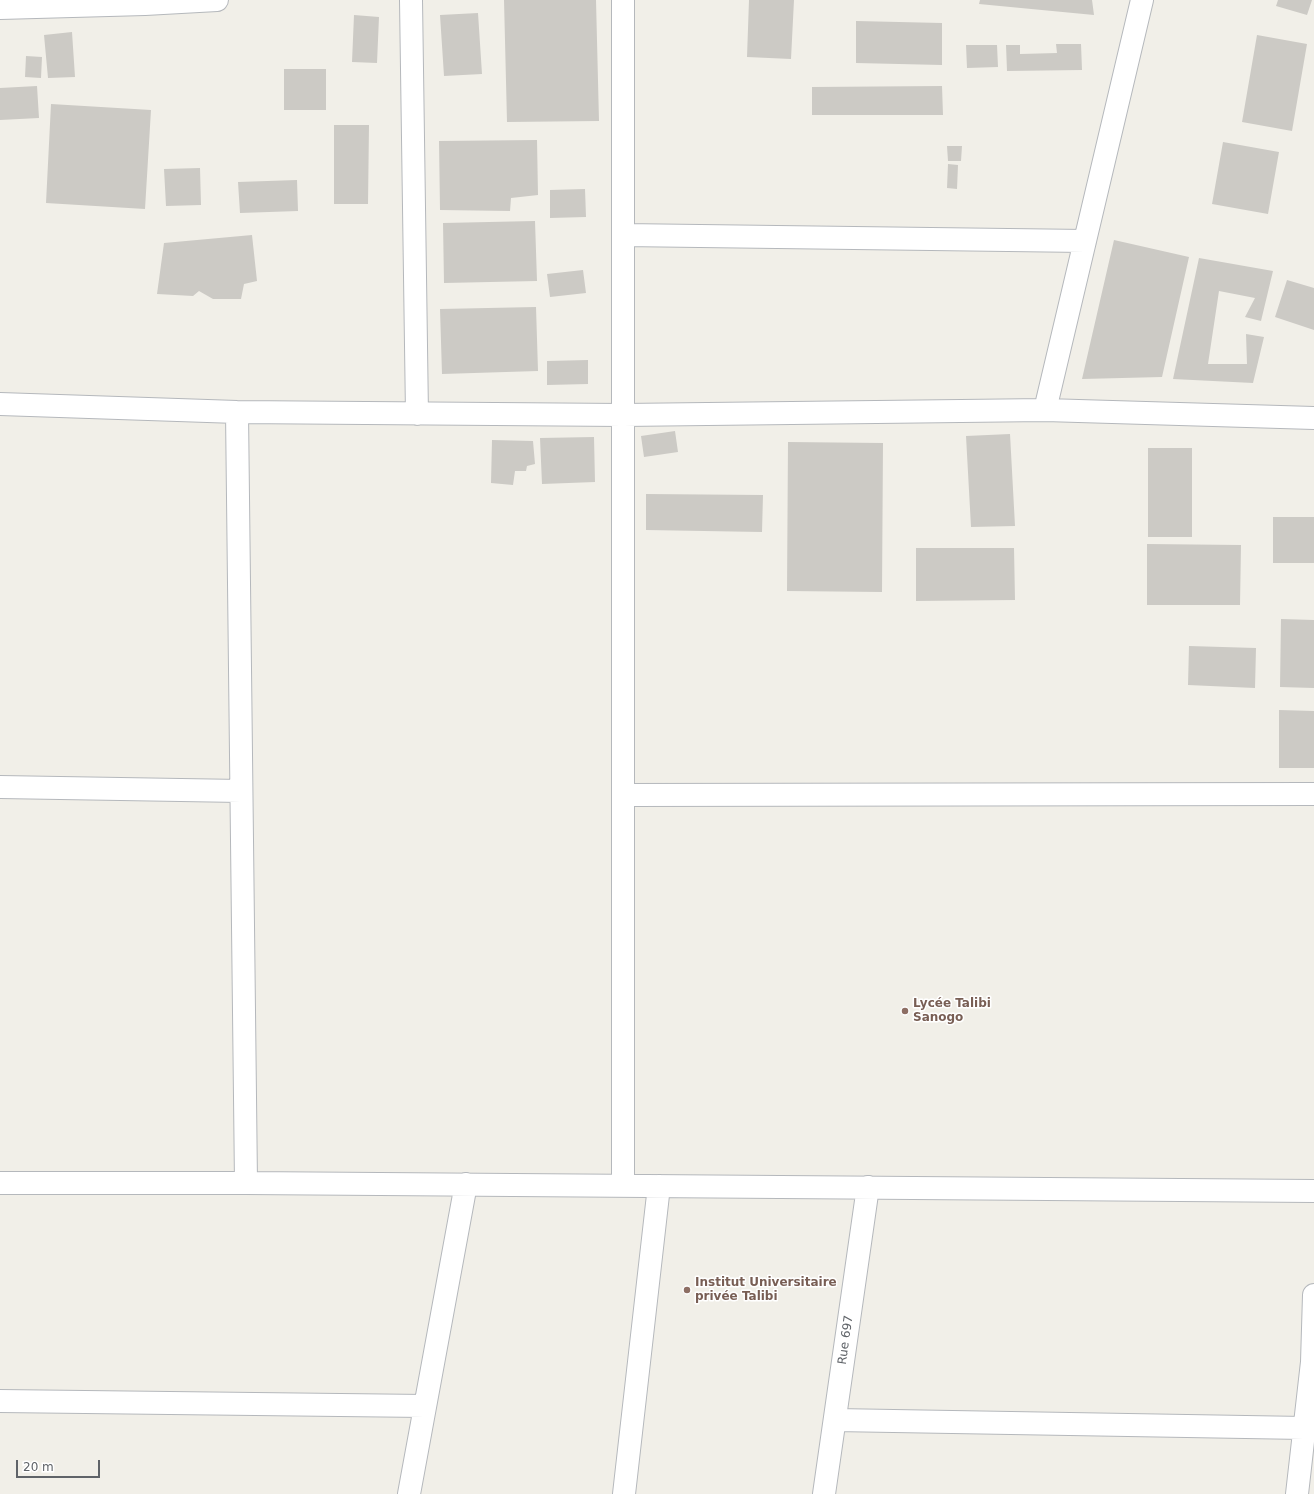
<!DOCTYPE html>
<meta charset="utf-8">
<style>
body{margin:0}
#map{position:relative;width:1314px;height:1494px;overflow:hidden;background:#f1efe8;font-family:"DejaVu Sans",sans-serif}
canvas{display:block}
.scale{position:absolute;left:16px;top:1460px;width:84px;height:18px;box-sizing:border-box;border:2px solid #5f6368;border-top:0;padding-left:5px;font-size:12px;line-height:14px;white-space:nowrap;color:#5f6368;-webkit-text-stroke:3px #fff;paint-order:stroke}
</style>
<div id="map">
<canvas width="1314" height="1494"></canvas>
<div class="scale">20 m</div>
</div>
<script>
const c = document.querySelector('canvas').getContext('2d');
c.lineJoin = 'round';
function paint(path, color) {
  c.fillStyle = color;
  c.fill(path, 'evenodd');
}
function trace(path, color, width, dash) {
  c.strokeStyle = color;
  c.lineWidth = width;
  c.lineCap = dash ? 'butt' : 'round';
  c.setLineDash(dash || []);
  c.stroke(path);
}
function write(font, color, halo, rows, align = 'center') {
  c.font = font + ' "DejaVu Sans",sans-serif';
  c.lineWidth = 3;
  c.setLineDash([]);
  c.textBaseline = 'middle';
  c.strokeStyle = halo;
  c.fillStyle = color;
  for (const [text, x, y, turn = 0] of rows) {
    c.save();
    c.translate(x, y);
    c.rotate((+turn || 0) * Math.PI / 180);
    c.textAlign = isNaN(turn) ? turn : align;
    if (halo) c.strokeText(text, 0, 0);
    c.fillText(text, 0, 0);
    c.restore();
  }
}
const building = new Path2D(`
 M504 0H596L599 121 507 122Z
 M749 0H794L791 59 747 57Z
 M980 0H1092L1094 15 979 4Z
 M1278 0H1312L1307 15 1276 6Z
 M478 13 482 74 444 76 440 15Z
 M354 15 379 17 377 63 352 62Z
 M856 21 942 23V65L856 63Z
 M72 32 75 77 48 78 44 35Z
 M1257 35 1307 44 1292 131 1242 122Z
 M1056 44H1081L1082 70 1007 71 1006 45H1020V54L1057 53Z
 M966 45H997L998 67 967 68Z
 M26 56 42 57 41 78 25 77Z
 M284 69H326V110H284Z
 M37 86 39 118 0 120V88Z
 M942 86 943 115H812V87Z
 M51 104 151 110 145 209 46 203Z
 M334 125H369L368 204H334Z
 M537 140 538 195 511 198 510 211 440 210 439 141Z
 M1223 142 1279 152 1268 214 1212 204Z
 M947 146H962L961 161H948Z
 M948 164 958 165 957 189 947 188Z
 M200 168 201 205 166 206 164 169Z
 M297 180 298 211 240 213 238 182Z
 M585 189 586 217 550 218V190Z
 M535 221 537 281 444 283 443 223Z
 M252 235 257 281 244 284 241 299H213L199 291 193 296 157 294 164 243Z
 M1114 240 1189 257 1162 377 1082 379Z
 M1199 258 1273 271 1261 321 1245 317 1255 298 1219 291 1208 364H1247L1246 334 1264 337 1253 383 1173 379Z
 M583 270 586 293 550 297 547 274Z
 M1287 280 1314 288V330L1275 317Z
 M536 307 538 371 442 374 440 309Z
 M588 360V384L547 385V361Z
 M675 431 678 452 644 457 641 436Z
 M1010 434 1015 526 971 527 966 436Z
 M594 437 595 482 542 484 540 438Z
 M492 440 533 441 535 464 527 466 526 471H515L513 485 491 483Z
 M788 442 883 443 882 592 787 591Z
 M1148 448H1192V537H1148Z
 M646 494 763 495 762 532 646 530Z
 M1273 517H1314V563H1273Z
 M1147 544 1241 545 1240 605H1147Z
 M916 548H1014L1015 600 916 601Z
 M1281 619 1314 620V688L1280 687Z
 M1189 646 1256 648 1255 688 1188 685Z
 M1279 710 1314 711V768H1279Z`);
const minor = new Path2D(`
 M411 0 417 414
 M0 8 145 4 217 0
 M623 235 1085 241
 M0 404 237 412 623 415 1045 410 1314 418
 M1045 410 1142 0
 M237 412 246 1183
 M0 787 241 791
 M623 795 1314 794
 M0 1183H246L1314 1191
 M623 1185V0
 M0 1401 425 1406
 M835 1420 1304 1428
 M409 1494 466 1184
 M624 1494 659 1186
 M824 1494 868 1187
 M1297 1494 1312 1362 1314 1295`);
const markers = [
 [905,1011,4,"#8d6e63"],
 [687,1290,4,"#8d6e63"]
];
const educationNames = [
 ["Lycée Talibi",913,1004],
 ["Sanogo",913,1018],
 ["Institut Universitaire",695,1283],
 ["privée Talibi",695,1297]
];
const streetNames = [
 ["Rue 697",846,1340,-82]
];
paint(building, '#cccac5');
trace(minor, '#b5b8bc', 24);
trace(minor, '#fff', 22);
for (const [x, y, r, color] of markers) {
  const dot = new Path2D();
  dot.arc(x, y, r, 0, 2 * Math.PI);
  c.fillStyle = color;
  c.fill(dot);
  trace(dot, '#fff', 1.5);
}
write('bold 12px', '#785e54', '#fff', educationNames, 'left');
write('12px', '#5f6368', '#fff', streetNames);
</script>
